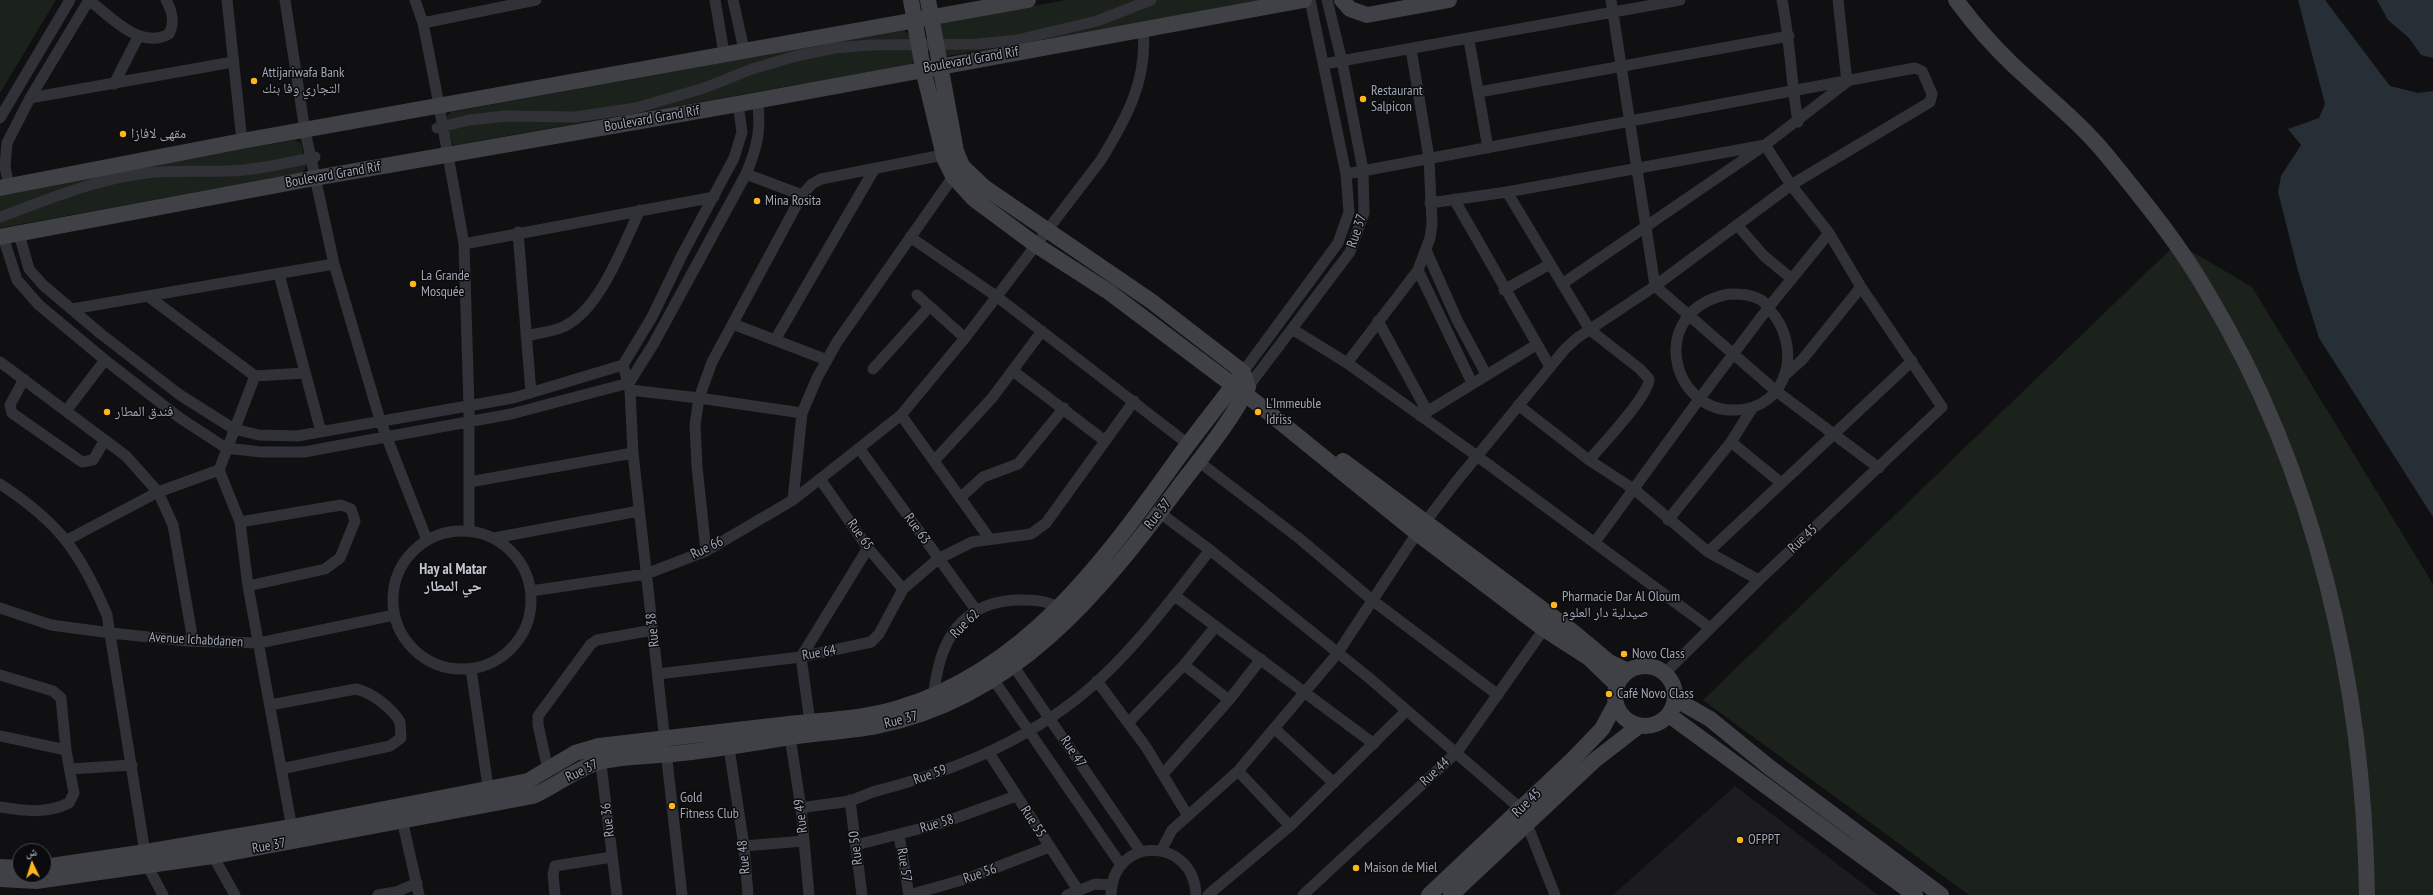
<!DOCTYPE html>
<meta charset="utf-8">
<style>
body{margin:0}
#map{position:relative;width:2433px;height:895px;overflow:hidden;background:#101012;font-family:"PT Sans Narrow","Noto Naskh Arabic",sans-serif}
canvas{display:block}
.north{position:absolute;left:12px;top:843px;width:40px;height:40px;box-sizing:border-box;background:#0b0b0d;border:1px solid #474950;border-radius:50%;rotate:356deg;font-size:11px;font-weight:700;line-height:16px;text-align:center;color:#a0a6b4}
.north::after{content:'';display:block;margin:auto;width:14px;height:18px;background:#ffb51b;clip-path:polygon(50% 0,100% 100%,50% 72%,0 100%)}
</style>
<div id="map">
<canvas width="2433" height="895"></canvas>
<div class="north">ش</div>
</div>
<script>
const c = document.querySelector('canvas').getContext('2d');
c.lineJoin = 'round';
function paint(path, color) {
  c.fillStyle = color;
  c.fill(path, 'evenodd');
}
function trace(path, color, width, dash) {
  c.strokeStyle = color;
  c.lineWidth = width;
  c.lineCap = dash ? 'butt' : 'round';
  c.setLineDash(dash || []);
  c.stroke(path);
}
function write(font, color, halo, rows, align = 'center') {
  c.font = font + ' "PT Sans Narrow","Noto Naskh Arabic",sans-serif';
  c.lineWidth = 3;
  c.setLineDash([]);
  c.textBaseline = 'middle';
  c.strokeStyle = halo;
  c.fillStyle = color;
  for (const [text, x, y, turn = 0] of rows) {
    c.save();
    c.translate(x, y);
    c.rotate((+turn || 0) * Math.PI / 180);
    c.textAlign = isNaN(turn) ? turn : align;
    if (halo) c.strokeText(text, 0, 0);
    c.fillText(text, 0, 0);
    c.restore();
  }
}
const built = new Path2D(`
 M1735 786 1878 895H1613Z`);
const green = new Path2D(`
 M0 0H56L0 93Z
 M1066 0H1270L948 56 945 55 940 25 943 22Z
 M902 30 909 33 914 59 910 65 455 145 452 144 446 117 451 112Z
 M294 140 301 143 306 167 302 173 0 228V192Z
 M2177 243 2252 287 2433 584V895H1969L1703 700Z`);
const water = new Path2D(`
 M2298 0H2325L2390 86 2418 93 2433 91V517L2319 338 2298 271 2278 192 2281 176 2301 145 2288 129 2319 118 2325 104Z
 M2377 0H2433V58L2421 55 2409 38 2388 20Z`);
const street = new Path2D(`
 M89 0C111 17 140 50 169 34 175 23 172 10 166 0
 M227 0 242 141
 M285 0 305 131 334 264 380 420 427 540
 M415 0 423 23 436 89 464 244 469 406V531
 M715 0 724 53
 M733 0 744 50
 M1611 0 1655 286 1776 391 1879 468
 M1782 0C1790 40 1791 81 1798 122
 M1838 0 1847 82
 M423 23 536 0
 M1469 40 1488 148
 M1324 64 1680 0
 M114 84 138 37
 M1479 92 1789 36
 M30 98 233 62
 M0 118 70 0
 M437 128 469 120 506 116 575 117 636 108 704 88 752 69 796 56 835 48 870 45 978 44 1017 40 1097 21 1151 0
 M746 174 802 195 812 184 821 179 943 155
 M9 186 5 167 7 143 30 98 89 0
 M1507 192 1590 330 1640 369 1649 379C1649 396 1602 445 1589 460
 M1454 199 1549 365
 M1430 203 1507 192 1765 145 1847 82
 M0 217C42 202 83 184 127 176 161 169 194 172 228 171 257 170 286 163 315 157
 M1738 226 1764 256 1792 279
 M518 232 531 393
 M19 234 29 269 43 285 101 334 180 395 234 429 259 435 297 436 513 398 623 365 652 317 682 255 734 158 742 132 738 104
 M3 237 17 280 39 305 105 360 180 418 226 448 261 452H304L511 414 629 383 654 343 746 174C757 148 762 128 757 100
 M910 237 996 296 1188 444
 M464 244 714 197
 M1426 250 1457 320 1486 374
 M1418 270 1472 383
 M279 274 321 432
 M1562 284 1765 145 1791 185 1829 233 1861 287 1942 407 1759 580 1665 673
 M1504 290 1550 264
 M1729 294C1740 294 1751 294 1761 300 1765 302 1767 306 1769 309 1803 345 1790 408 1736 410 1670 413 1646 310 1729 294Z
 M917 295 965 338
 M149 297 255 376 304 373
 M72 309 334 264
 M1378 321 1427 411
 M733 324 827 360
 M1292 329 1347 363 1477 456 1710 628
 M526 336C538 333 554 332 565 326 601 308 623 245 640 210
 M775 340 875 168
 M0 362 126 456 158 492 173 525 193 641
 M1347 363 1418 270 1430 238 1432 224 1429 158 1411 49
 M623 365 630 390 633 453 682 895
 M873 369 929 307
 M1013 371 1105 441
 M1243 372 1338 243 1349 212 1346 174 1310 0
 M255 376 219 470 240 522 248 586 293 834
 M1784 376 1802 360 1861 287
 M24 379 10 405 12 413 82 462 93 460 105 440
 M1248 387 1350 252 1364 213 1363 170 1342 61 1327 0
 M630 390 699 398 802 413
 M1518 405 1589 460 1635 490 1708 552 1759 580
 M66 411 105 360
 M901 415 989 538
 M1420 416 1536 345
 M1731 442 1780 482
 M859 448 976 610
 M934 461 992 398 1042 331
 M1198 461 1300 539 1372 600 1498 695
 M820 479 868 548 903 589
 M469 482 633 453
 M0 484C58 522 80 551 107 615L147 865 163 895
 M960 498 983 477 1018 464 1064 408
 M793 500 802 413 817 378 837 342 957 171
 M1160 513 1210 550 1368 677 1521 809 1555 895
 M1668 520 1731 442 1753 407
 M240 522 341 505 351 509 355 521 340 558 325 569 248 586
 M393 600a69 69 0 1 1 138 0a69 69 0 1 1-138 0Z
 M494 538 639 511
 M67 540 158 492 219 470
 M1595 542 1700 398 1768 308 1829 233
 M706 551 697 467 695 425 699 398 712 362 802 195
 M1708 552 1912 361
 M531 591 646 574 706 551 793 500 820 479 901 415 965 338 1101 160C1126 119 1148 80 1143 30
 M1175 596 1374 744
 M0 608 51 625 111 633 186 641 259 643 394 615
 M1010 661 1141 852
 M1184 665 1229 700
 M471 669 489 794
 M989 673 1121 865
 M658 674 801 657 871 642 879 634 903 589 938 559 972 542 1031 534 1046 523 1134 401
 M0 675 53 691 61 698 66 750 74 793 69 803C47 814 24 811 0 807
 M1097 681 1146 747 1188 816
 M934 699C933 689 936 678 938 669 948 624 978 598 1025 600 1037 600 1053 602 1062 611
 M270 705 356 689C371 692 392 708 400 722L401 738 390 746 281 769
 M810 722 801 657 868 548
 M1128 723 1184 665 1216 626
 M1274 728 1334 783
 M0 736 66 750
 M790 737 801 808 809 895
 M729 748 744 846 748 895
 M989 753 1078 890
 M600 756 617 895
 M70 769 132 765
 M548 770 538 725V716L591 644 597 640 653 630
 M1238 771 1290 826
 M1163 774 1229 700 1261 659
 M850 800 862 895
 M801 808C817 805 833 804 849 801 860 798 870 792 880 790 960 769 1036 737 1098 681 1140 642 1175 595 1210 550
 M401 815 419 895
 M899 835 909 895
 M856 845 942 823 1016 796
 M744 846 804 841
 M1161 851 1172 830 1238 771 1337 654 1417 533 1455 483 1565 349 1577 338 1655 286 1791 185 1930 102 1932 94 1922 71 1915 68 1346 174
 M213 856 235 895
 M378 895 396 892 417 883
 M555 895 553 874 555 866 612 857
 M909 895 969 878 1049 847
 M1067 895 1095 884 1111 885
 M1111 895C1112 835 1194 836 1196 895
 M1208 895 1290 826 1406 711
 M1303 895 1457 752 1544 629`);
const secondary = new Path2D(`
 M911 0 923 69 945 160 953 176 974 199 1036 245 1109 292 1258 404 1417 533 1544 629 1589 658 1617 685
 M928 0 956 151 962 166 984 187 1151 301 1243 372 1246 381
 M1342 0 1350 9 1367 15 1449 0
 M1956 0C1973 23 1992 45 2013 65 2046 96 2081 123 2109 158 2144 201 2180 245 2208 294 2316 474 2364 686 2367 895
 M0 188 242 141 1028 0
 M0 237 315 178 738 104 1304 0
 M1343 461 1573 632 1609 662 1628 671
 M1615 696a30 30 0 1 1 60 0a30 30 0 1 1-60 0Z
 M1675 699 1710 719 1769 767 1941 895
 M1669 715 1915 895
 M0 867 20 868
 M44 867 146 852 292 827 528 781 575 753 599 746C662 739 725 732 789 724 825 720 864 719 899 708 1027 669 1104 561 1178 458 1199 429 1222 401 1243 372
 M0 879 36 881 213 856 533 796C556 786 575 769 599 762 620 756 659 756 682 753 718 749 754 743 790 737 819 733 848 731 877 726 1014 699 1099 594 1178 488 1200 459 1233 419 1248 387
 M1429 895 1572 760 1602 729 1616 703
 M1451 895 1595 760 1639 726`);
const markers = [
 [254,81,4,"#ffb51b"],
 [1363,99,4,"#ffb51b"],
 [123,134,4,"#ffb51b"],
 [757,201,4,"#ffb51b"],
 [413,284,4,"#ffb51b"],
 [107,412,4,"#ffb51b"],
 [1258,412,4,"#ffb51b"],
 [1554,605,4,"#ffb51b"],
 [1624,654,4,"#ffb51b"],
 [1609,694,4,"#ffb51b"],
 [672,806,4,"#ffb51b"],
 [1740,840,4,"#ffb51b"],
 [1356,868,4,"#ffb51b"]
];
const streetNames = [
 ["Boulevard Grand Rif",971,60,-10],
 ["Boulevard Grand Rif",652,119,-10],
 ["Boulevard Grand Rif",333,175,-10],
 ["Rue 37",1357,231,-71],
 ["Rue 37",1158,514,-52],
 ["Rue 63",917,529,54],
 ["Rue 65",860,535,54],
 ["Rue 45",1803,539,-43],
 ["Rue 66",707,548,-26],
 ["Rue 62",965,624,-45],
 ["Rue 38",653,630,-96],
 ["Avenue Ichabdanen",196,640,3],
 ["Rue 64",819,653,-10],
 ["Rue 37",901,720,-14],
 ["Rue 47",1073,752,56],
 ["Rue 37",582,771,-26],
 ["Rue 44",1435,772,-43],
 ["Rue 59",930,775,-19],
 ["Rue 45",1527,803,-44],
 ["Rue 49",801,816,-97],
 ["Rue 36",608,820,-97],
 ["Rue 55",1033,822,57],
 ["Rue 58",937,824,-17],
 ["Rue 37",269,846,-10],
 ["Rue 50",856,848,-97],
 ["Rue 48",744,857,-95],
 ["Rue 57",904,865,81],
 ["Rue 56",980,874,-19]
];
const poiNames = [
 ["Attijariwafa Bank",262,73],
 ["التجاري وفا بنك",262,89],
 ["Restaurant",1371,91],
 ["Salpicon",1371,107],
 ["مقهى لافازا",131,134],
 ["Mina Rosita",765,201],
 ["La Grande",421,276],
 ["Mosquée",421,292],
 ["L'Immeuble",1266,404],
 ["Idriss",1266,420],
 ["فندق المطار",115,412],
 ["Pharmacie Dar Al Oloum",1562,597],
 ["صيدلية دار العلوم",1562,613],
 ["Novo Class",1632,654],
 ["Café Novo Class",1617,694],
 ["Gold",680,798],
 ["Fitness Club",680,814],
 ["OFPPT",1748,840],
 ["Maison de Miel",1364,868]
];
const neighbourhoodNames = [
 ["Hay al Matar",453,570],
 ["حي المطار",453,587]
];
paint(built, '#1c1c1f');
paint(green, '#1a221b');
paint(water, '#262f36');
trace(street, '#313237', 11);
trace(secondary, '#3f4147', 16);
for (const [x, y, r, color] of markers) {
  const dot = new Path2D();
  dot.arc(x, y, r, 0, 2 * Math.PI);
  c.fillStyle = color;
  c.fill(dot);
  trace(dot, '#0b0b0d', 1.5);
}
write('14px', '#a0a6b4', '#0b0b0d', streetNames);
write('14px', '#a0a6b4', '#0b0b0d', poiNames, 'left');
write('bold 15px', '#c1c5d0', '#0b0b0d', neighbourhoodNames);
</script>
